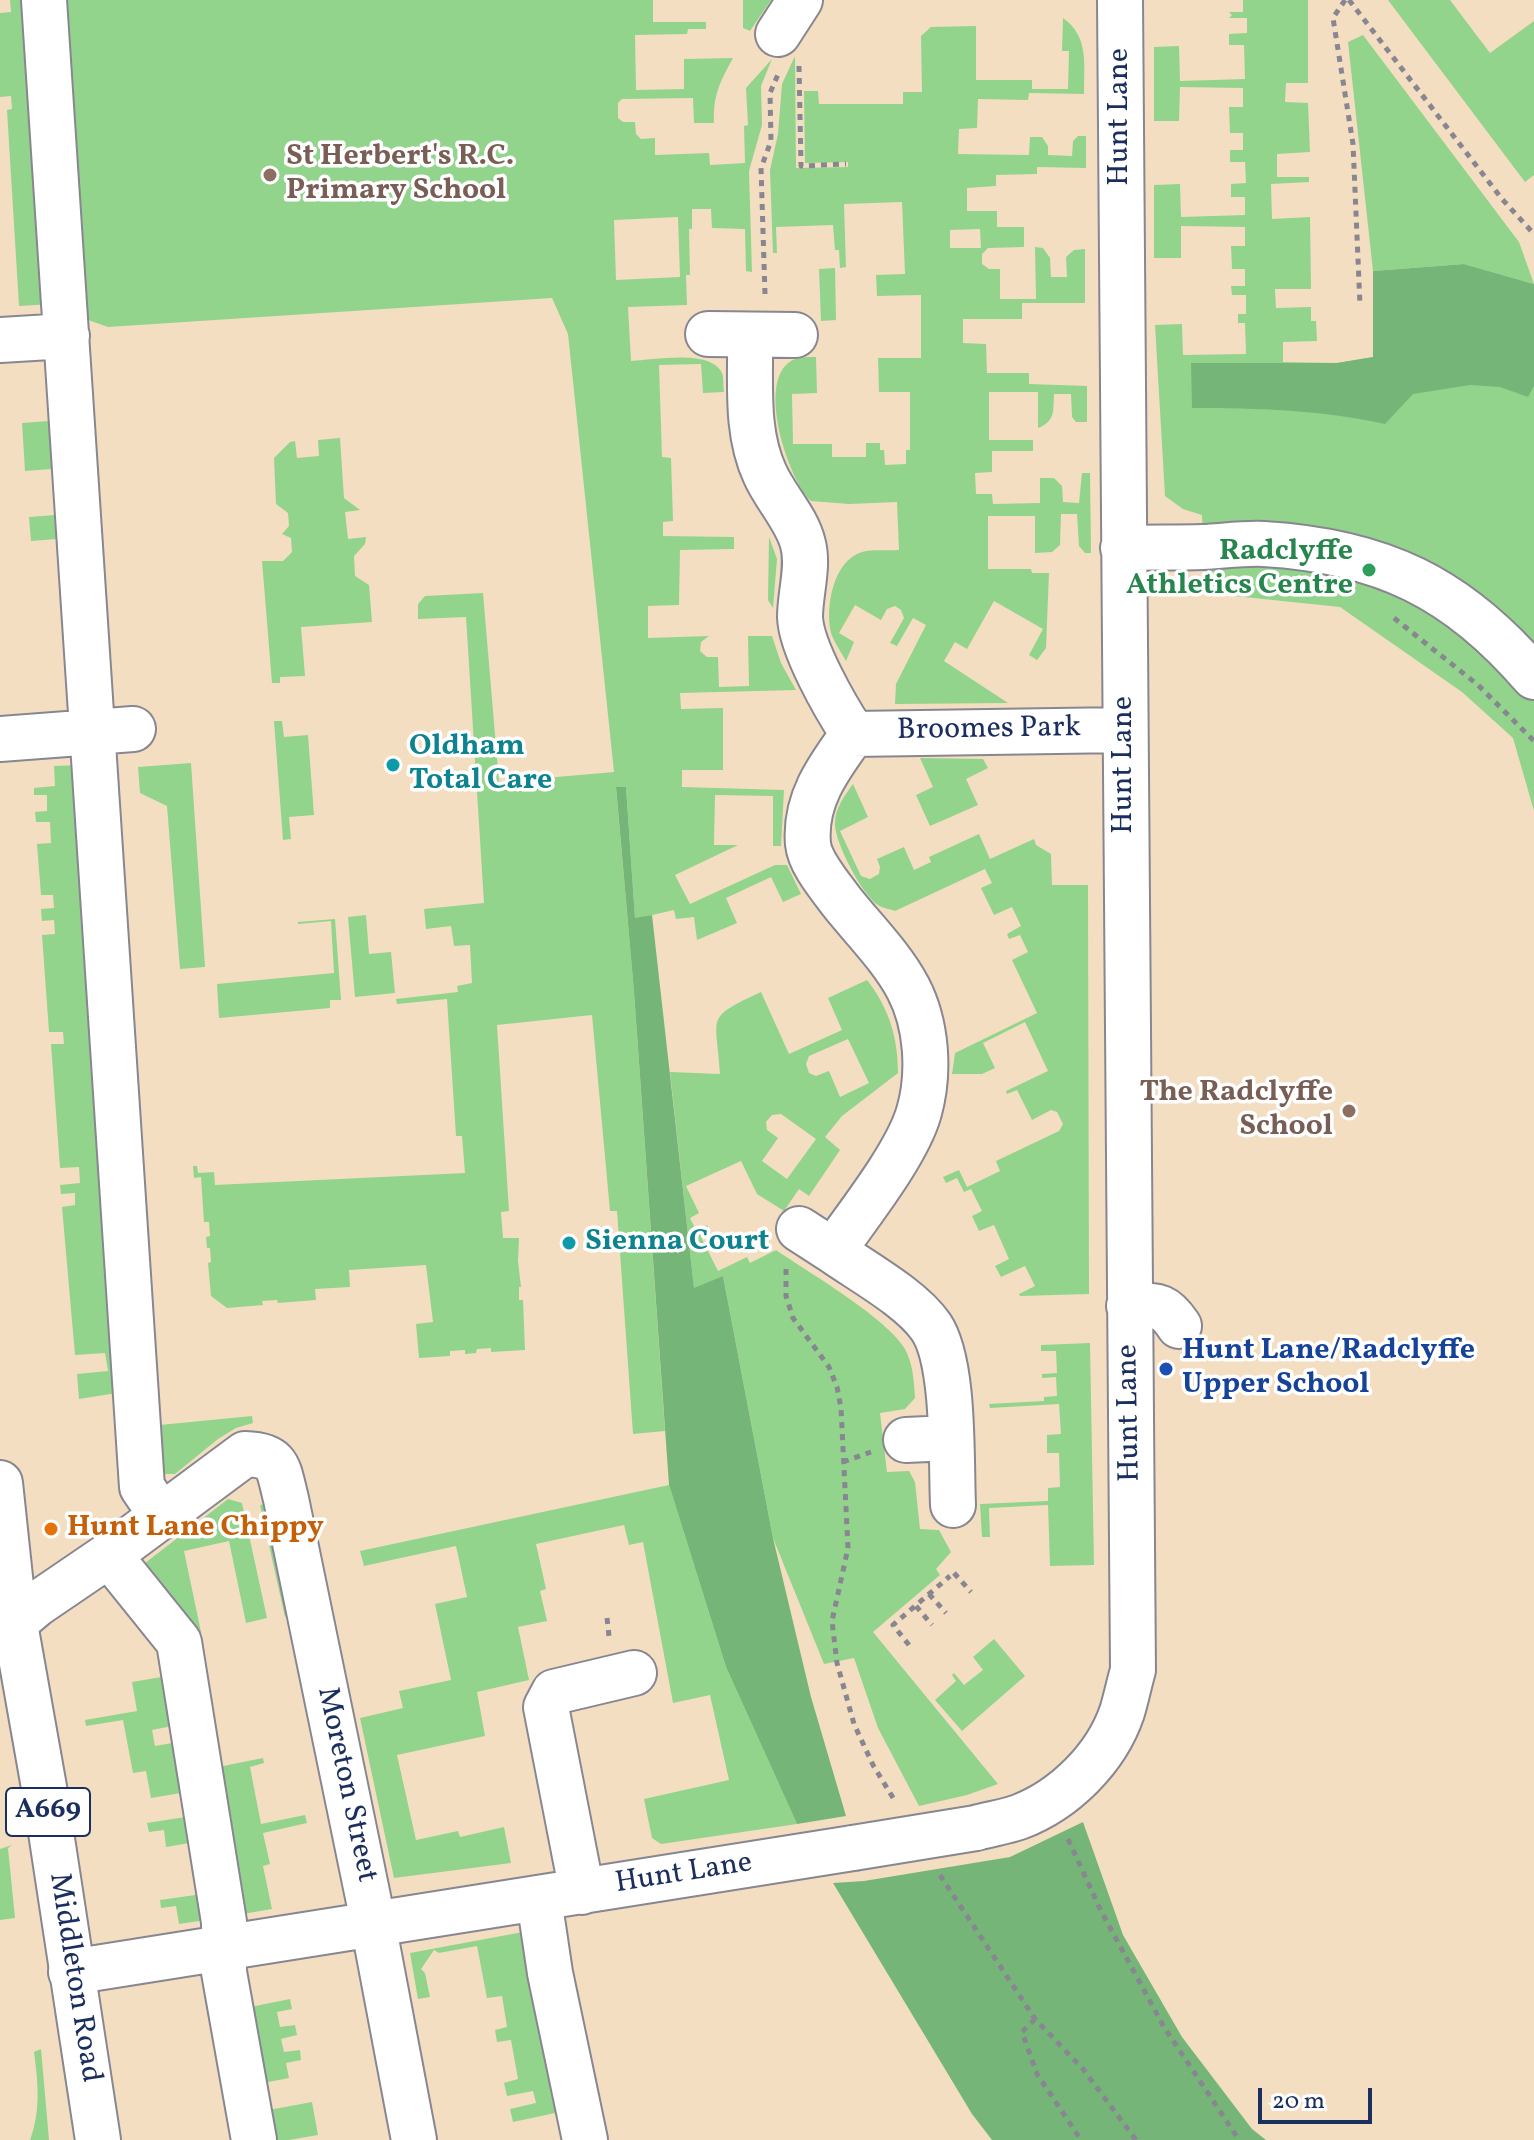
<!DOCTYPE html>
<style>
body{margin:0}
#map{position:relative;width:1534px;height:2140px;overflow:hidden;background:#f4dec1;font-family:Vollkorn,serif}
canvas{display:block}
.scale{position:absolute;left:1258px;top:2088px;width:114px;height:36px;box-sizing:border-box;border:4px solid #1b2f5e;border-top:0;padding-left:10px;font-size:24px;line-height:28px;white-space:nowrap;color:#1b2f5e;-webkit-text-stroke:6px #fff;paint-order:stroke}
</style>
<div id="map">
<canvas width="1534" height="2140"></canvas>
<div class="scale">20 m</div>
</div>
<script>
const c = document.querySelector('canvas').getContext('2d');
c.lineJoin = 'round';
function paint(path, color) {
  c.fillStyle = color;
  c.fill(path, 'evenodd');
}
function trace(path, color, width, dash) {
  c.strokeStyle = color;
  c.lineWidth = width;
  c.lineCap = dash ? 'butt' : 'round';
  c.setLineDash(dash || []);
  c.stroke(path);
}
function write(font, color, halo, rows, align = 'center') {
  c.font = font + ' Vollkorn,serif';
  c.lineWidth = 7;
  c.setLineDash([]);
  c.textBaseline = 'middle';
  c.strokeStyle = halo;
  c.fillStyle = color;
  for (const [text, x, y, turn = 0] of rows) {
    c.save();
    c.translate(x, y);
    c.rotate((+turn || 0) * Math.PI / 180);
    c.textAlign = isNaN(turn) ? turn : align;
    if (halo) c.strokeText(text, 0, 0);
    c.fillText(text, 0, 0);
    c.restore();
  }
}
const green = new Path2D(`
 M10 0H32L53 304 19 306 7 110 12 109 11 96 0 97V13L11 12Z
 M57 0H653V22H706V29H688L687 34 635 35 636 90 684 89V59L733 58C720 82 713 95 714 123H694L693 98 622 99 618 103V118L623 122H635L636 134 641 139 655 138V155L709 153 710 165 745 163 744 126 748 125 746 88 772 59 761 86 762 125 749 171 752 272 746 271 745 229 712 228 711 209H692V229H689L690 275H686L687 305 628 307 631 361C654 360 711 349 722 373 724 378 723 386 724 392L703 393 701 364 659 365 662 457 671 458 673 521 663 522V536L734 537V549L680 550 679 605 648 606V638L709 636 701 642 700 651 707 657H718L719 687 749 686 748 636H772L781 663 796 690 680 693 681 709 723 708V770H682V787L784 790 781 846H773V796L715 795 714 845H738L675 875 690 904 775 865H787L801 894 783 902 771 877 726 898 737 923 697 940 694 917 676 919 674 910 635 919 626 787 616 788 634 992 665 1431 633 1434 617 1211H610L592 1015 497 1025 509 1211 501 1212 503 1238H519L518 1261 521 1287H519V1300H523L525 1350 491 1352V1348L477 1349 476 1353 465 1354V1350L450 1351V1356L419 1358 416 1324 433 1322 426 1265 349 1270 350 1287 315 1289 316 1300 278 1303 277 1300 262 1301 263 1305 227 1308 211 1296 208 1263 211 1262 210 1248H207L206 1237 210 1236 209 1222H204L201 1177 194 1178 193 1166H197L198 1173 214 1172 215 1185 465 1173 462 1136H456L447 999 397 1004 396 999 458 992 457 986 472 983 470 945 454 946 451 926 426 929 424 909 484 903 466 617 418 619V604L425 596 483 593 499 782 614 772 568 334 552 298 108 327 77 316ZM678 217 680 277 616 280 614 220Z
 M743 0H771L750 31 743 28Z
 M1243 0H1308V83H1286L1285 102 1308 103 1310 152 1277 154V177H1309V182L1271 184 1272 219 1310 217 1311 289H1275L1276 308 1311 307V321H1316L1317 341 1283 342V362L1337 363 1534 331V811L1513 738 1462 692 1340 607 1206 593 1202 515 1183 509 1165 496 1155 325 1182 324 1183 355 1246 354 1245 323H1238V314H1246V295H1232L1231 286H1245V269H1232L1231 246H1245V227L1181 226V258H1154V185L1180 184 1181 217 1245 215V197H1231V184L1246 183 1245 162H1230V150H1243V133H1230L1229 107H1243V88L1180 87 1179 121H1154V47L1179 46 1180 81 1245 79 1244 45H1229V34L1247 33V18H1229L1232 15 1229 12H1243Z
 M1388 0H1450L1490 53 1534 21V175L1525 182Z
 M1063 18C1089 36 1084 65 1084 94L1029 93 1028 100 978 99 977 128 959 129 958 154 1029 155 1030 137H1042L1048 146V155L1072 156 1073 141 1078 136H1086V168L1037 167V174L996 175V186L967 188V211H997V227H1024V247L988 248 982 254V264L989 269H1000V299H1036L1035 247 1043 248 1050 258 1051 277H1067L1066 257 1074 250 1085 249V303H1022V319H963V343L986 344 987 373H1029V384L1087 386V422H1076L1072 417 1071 394H1054C1053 410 1056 421 1038 428V392H989V440H1033V451H992V472L975 473 976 494H992L993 504 1040 503V478H1054L1062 486 1063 502 1079 503 1082 473H1090L1091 553H1085L1079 546 1077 514H1061L1060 545 1052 552 1035 553V516H988V569H1031L1032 573H1049L1046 648 1037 660 1029 655 1043 629 994 601 967 649 955 642 944 661 1008 703 895 704 896 684 926 625 913 618 897 646 890 643 904 618 901 610 895 606 887 609 881 620 855 605 839 633 854 642 846 661C841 652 834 642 831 633 825 607 833 561 862 552 873 549 888 551 899 550L897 502 849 504 811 501C788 479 756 382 791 361 799 356 808 357 816 357L817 393 792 394 793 444H832V457H866V443H880V450H884L885 465 906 464V450H910V392H879L878 358H921V295L877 296 876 275 905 274 902 202 844 204 846 267 840 268 839 250H835L833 225 776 227 777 253H773L770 170 778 134 782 84 795 56 796 168 848 167V162L805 163 804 91H818L819 104H903V92H922L921 36 931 27 976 26V80H1032V89H1068L1069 51H1062ZM980 229 981 248H950V230Z
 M1363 35 1519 242 1534 284 1464 264 1373 271 1348 42Z
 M835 268 836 320 821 321 819 269Z
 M62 420 65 468 25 471 22 423Z
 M340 438 344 498 360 510 345 512 348 539 366 537 365 544 354 556 355 576 369 585 372 622 301 627 305 676 280 677V683H272L262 561H283L292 552 291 538 282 534 289 526 288 513 276 504 274 458 290 442 295 441 297 458 319 456 318 440Z
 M68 514 70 538 31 541 29 517Z
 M769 537 777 559 773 608 768 600Z
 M274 721H282L284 737 308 735 314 815 289 817 291 839 283 840Z
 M920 758 983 759 988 768 966 779 978 805 930 826 916 795 933 787Z
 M191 763 205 967 180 969 167 806 140 793 138 767Z
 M82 765 123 1392 79 1399 77 1374 108 1371 105 1353 75 1355 62 1207 75 1205V1193L61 1194 60 1185 80 1183 79 1167 60 1168 51 1044H64L63 1032H49L42 935 55 934 54 920 42 921 41 909 54 908 53 895H41L37 844 51 843 50 822H36L35 812 47 811V795H34V788L55 786 54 766Z
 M853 784 868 817 840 831 861 876 870 879 879 874 880 867 877 859 904 847 914 870 931 862 929 857 979 834 990 859 1034 839 1036 845 1051 854 1052 885H1088L1089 1294 1020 1296 1019 1294 1035 1286 1025 1266 1001 1277 995 1266 1009 1259 994 1225 979 1231 972 1216 982 1211 971 1189 964 1192 957 1178 946 1183 943 1177 959 1170 967 1187 1000 1171 996 1161 1059 1131 1063 1124 1057 1112 1051 1110 1032 1120 1017 1090 1007 1094 1006 1091 1048 1071 1025 1022 983 1043 995 1068 982 1074H952L955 1053 1037 1013 1012 960 1028 952 1020 935 1009 939 1007 934 1021 926 1012 907 994 915 981 888 992 883 985 869 895 911C890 909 882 908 878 905 862 895 834 841 835 823 835 808 845 795 853 784Z
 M366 915 369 954 391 952 395 993 355 997 348 917Z
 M335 919 341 1000H330V1008L219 1018 217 984 334 973 331 921 298 924V922Z
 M867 980C889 1008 898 1038 898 1073L842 1116 825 1137 840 1150 809 1196 799 1189 784 1211 757 1194 741 1161 686 1186 699 1213 690 1218 696 1230 707 1225 711 1234 702 1239 718 1271 747 1257 750 1263 776 1250C808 1272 887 1318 905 1349 913 1364 914 1381 915 1398L905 1409 880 1413 887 1472 909 1471 915 1482 920 1529 939 1530 951 1552 936 1569 940 1575 873 1632 998 1784 967 1795 919 1806 878 1728 854 1658 824 1664 773 1538 723 1276 694 1289 670 1072 720 1074C717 1015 703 1019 761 992L789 1054 842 1030 828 998ZM848 1039 869 1083 840 1097 829 1071 816 1076 809 1073 806 1064 809 1056ZM781 1114 816 1139 787 1179 762 1161 778 1138 767 1130 766 1122 772 1115Z
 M141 1171 160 1425 252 1416 253 1423 236 1428 218 1439 175 1474H155Z
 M1090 1343 1094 1565 1050 1566 1048 1505 989 1508 990 1537H982L980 1504 1048 1501V1488L1060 1487 1059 1453H1047V1435L1061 1434 1059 1404 990 1408 989 1404 1044 1401V1397L1057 1396 1056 1377 1042 1378V1374L1057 1373 1056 1351H1041V1345Z
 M669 1485 726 1667 797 1824 661 1844 652 1838 644 1799 729 1780 710 1695 673 1703 643 1542 629 1545 624 1525 536 1544 546 1589 540 1591 547 1621 518 1627 529 1680 477 1692 485 1736 397 1755 416 1840 458 1831 460 1837 504 1827 511 1863 394 1878 360 1718 403 1708 399 1691 451 1680 435 1604 467 1597 456 1546 364 1566 360 1551Z
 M228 1499 242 1503 267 1618 246 1623 229 1541 184 1551 201 1632 194 1633 136 1570Z
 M266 1504 288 1614 285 1617 260 1505Z
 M994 1639 1025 1676 962 1731 935 1700 956 1681 952 1675 954 1673 964 1685 983 1670 973 1657Z
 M173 1675 182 1724 152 1730 155 1746 184 1741 193 1791 151 1798 146 1771 133 1773 123 1720 86 1726 85 1720 137 1711 132 1682Z
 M263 1758 264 1763 250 1767 261 1824 305 1815 307 1823 263 1833 270 1864 263 1866 272 1909 231 1916 208 1769Z
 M198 1815 201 1841 166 1847 164 1830 149 1832 147 1823Z
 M12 1845 8 1848 15 1918 0 1920V1849Z
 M209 1893 213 1919 179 1924 176 1906 161 1908 160 1900Z
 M523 1932 569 2110 513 2122 510 2109 536 2103 533 2091 507 2096 504 2083 518 2079 511 2040 497 2042 495 2030 507 2027 502 1996 487 1998 477 1946 439 1953 434 1950 421 1969 425 1973 430 1997 418 1999 410 1953Z
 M290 1999 292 2009 277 2012 280 2027 295 2025 297 2035 281 2039 284 2052 300 2050 301 2060 286 2063 289 2078 253 2085 240 2009Z
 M41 2049 49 2140H30C41 2110 38 2083 34 2052Z
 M312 2102 318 2135 289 2140H263L258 2112Z`);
const forest = new Path2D(`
 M1464 264 1534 284V386L1528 397 1500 387 1470 385 1413 394 1385 424C1320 410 1259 408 1192 408L1191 363H1337L1373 357V271Z
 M616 787H626L635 918 652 915 694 1288 723 1276 773 1538 811 1697 846 1816 797 1824 726 1667 669 1485 634 992Z
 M1083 1822 1123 1935 1182 2037 1252 2129 1266 2140H992L972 2114 833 1883 864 1881 1010 1857Z`);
const path = new Path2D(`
 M1345 0 1333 18 1353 144 1360 305
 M1349 0 1502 199 1534 234
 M799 66 801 166 846 164
 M765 294 761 168 771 141 770 93 779 72
 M1394 618 1478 685 1534 741
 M786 1269V1296L793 1318 829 1367 837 1387 841 1408 848 1548 832 1621 837 1663 854 1724 873 1765 895 1801
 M843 1462 871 1452
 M954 1573 971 1592
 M929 1594 946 1613
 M916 1606 932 1625
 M607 1618 609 1636
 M909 1645 893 1625 950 1576
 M1068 1839 1101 1911 1164 2027 1239 2140
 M940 1875 1035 2019 1083 2069 1136 2140
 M1035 2019 1022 2032 1037 2074 1081 2140`);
const minor = new Path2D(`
 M44 0 142 1487 161 1515
 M778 34 800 0
 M708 334 795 335
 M750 335C751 381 745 431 765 474 775 497 797 519 803 544 809 567 800 593 800 617 801 648 836 708 853 734
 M0 340 67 336
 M1123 548C1150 547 1176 548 1203 547 1223 546 1244 543 1264 544 1381 551 1457 587 1534 677
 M853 734C829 767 804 800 808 844 810 863 830 886 841 901 863 929 891 956 908 988 927 1024 930 1073 919 1112 907 1154 859 1214 833 1251 863 1272 911 1298 931 1327 955 1362 951 1461 953 1505
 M853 734 1124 730
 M0 739 133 729
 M799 1229 833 1251
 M1129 1306C1156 1306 1163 1302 1179 1326
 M906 1440 950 1438
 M109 1555 179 1642 224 1922V1972L254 2140
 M0 1635 37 1604 109 1555 245 1454C280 1455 278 1468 286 1499L368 1897 414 2140
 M976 1828C990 1824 1005 1822 1019 1817 1064 1800 1106 1759 1122 1712 1126 1699 1129 1684 1133 1670L1120 0
 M582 1892 546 1707 554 1692 634 1673
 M539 1899 550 1973 585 2140
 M71 1972 853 1848`);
const major = new Path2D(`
 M0 1483 15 1624 45 1793 98 2140`);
const minorBridge = new Path2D(`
 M853 1848 976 1828`);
const markers = [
 [270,175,8,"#8d6e63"],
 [1369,570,8,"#2e9e5b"],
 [393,765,8,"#0f9aa8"],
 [1349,1111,8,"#8d6e63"],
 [569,1243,8,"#0f9aa8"],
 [1166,1369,8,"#1a4fb4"],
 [51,1529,8,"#e8710a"]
];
const shields = [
 [48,1812,84]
];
const shieldNames = [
 ["A669",48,1812]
];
const streetNames = [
 ["Hunt Lane",1121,117,-90],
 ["Broomes Park",989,731,-1],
 ["Hunt Lane",1125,765,-90],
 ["Hunt Lane",1131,1413,-91],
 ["Moreton Street",345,1785,78],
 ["Hunt Lane",684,1875,-9],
 ["Middleton Road",73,1978,81]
];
const educationNames = [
 ["St Herbert's R.C.",286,158],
 ["Primary School",286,192],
 ["The Radclyffe",1333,1094,"right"],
 ["School",1333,1128,"right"]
];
const leisureNames = [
 ["Radclyffe",1353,553],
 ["Athletics Centre",1353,587]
];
const cultureNames = [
 ["Oldham",409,748],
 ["Total Care",409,782],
 ["Sienna Court",585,1243]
];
const transitNames = [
 ["Hunt Lane/Radclyffe",1182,1352],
 ["Upper School",1182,1386]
];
const foodNames = [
 ["Hunt Lane Chippy",67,1529]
];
paint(green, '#92d48c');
paint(forest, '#75b678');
trace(minor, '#888690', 48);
trace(major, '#888690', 48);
trace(path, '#888690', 5, [6, 6]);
trace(minor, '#fff', 44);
trace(major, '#fff', 44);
trace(minorBridge, '#888690', 48, []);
trace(minorBridge, '#fff', 44);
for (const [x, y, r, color] of markers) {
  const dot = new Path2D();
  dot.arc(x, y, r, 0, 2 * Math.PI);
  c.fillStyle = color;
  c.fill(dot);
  trace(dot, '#fff', 3);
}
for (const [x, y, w] of shields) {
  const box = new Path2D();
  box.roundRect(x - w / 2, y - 24, w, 48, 6);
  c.fillStyle = '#fff';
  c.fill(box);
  trace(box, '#1b2f5e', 2);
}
write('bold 28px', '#1b2f5e', null, shieldNames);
write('30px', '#1b2f5e', '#fff', streetNames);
write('bold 30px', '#785e54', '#fff', educationNames, 'left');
write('bold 30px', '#27864d', '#fff', leisureNames, 'right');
write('bold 30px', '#0d838f', '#fff', cultureNames, 'left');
write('bold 30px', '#164399', '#fff', transitNames, 'left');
write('bold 30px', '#c56008', '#fff', foodNames, 'left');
</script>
